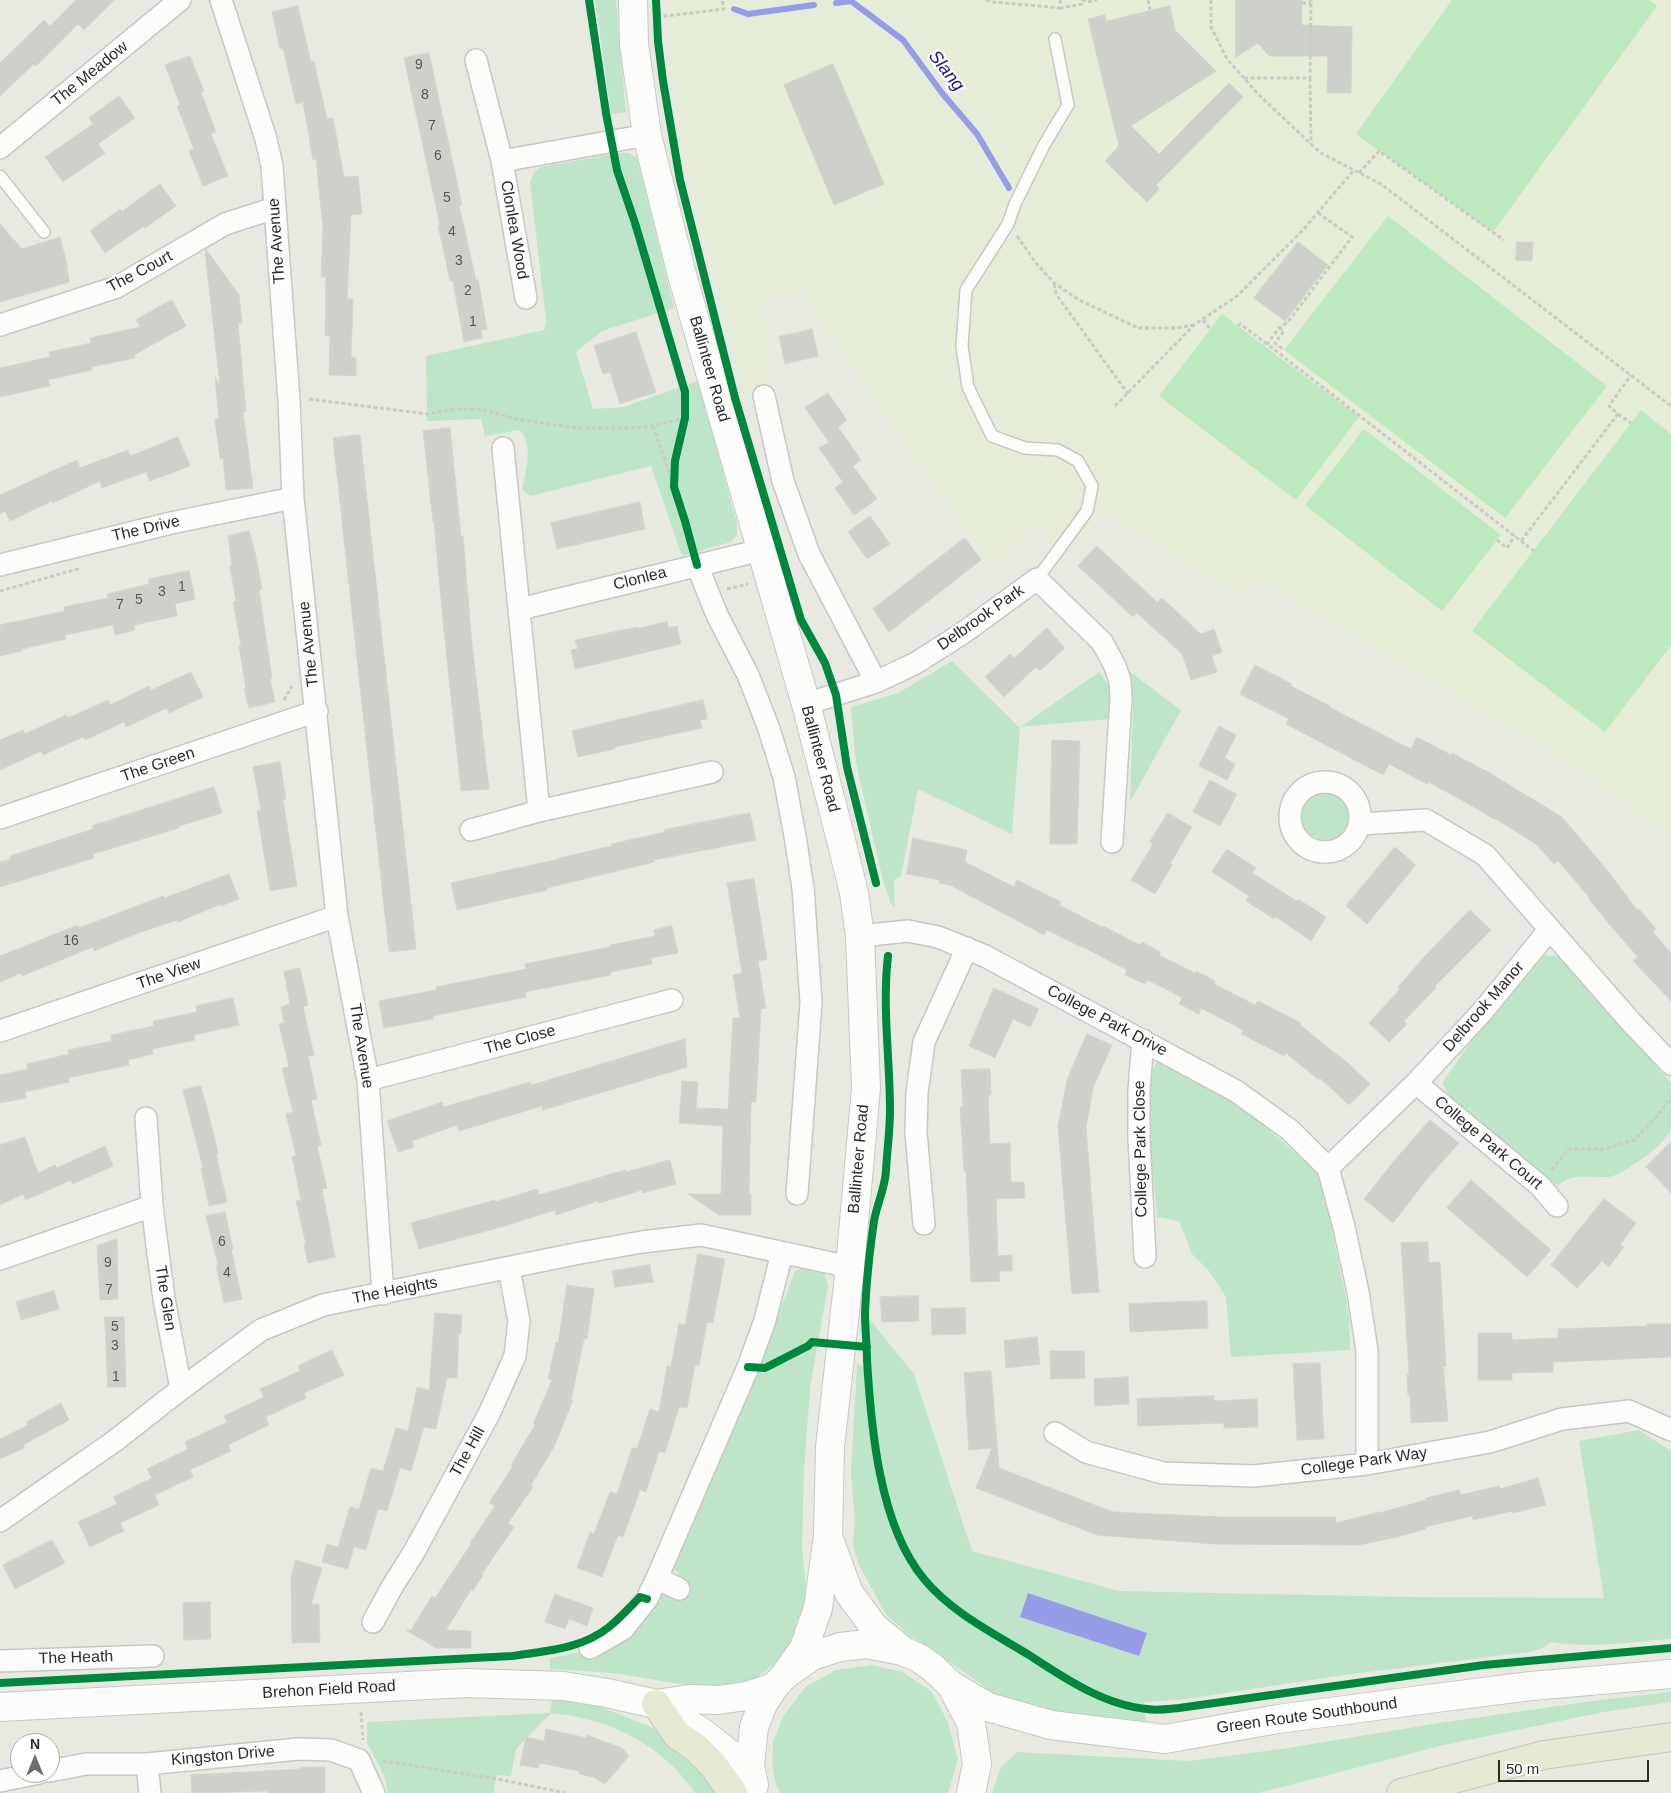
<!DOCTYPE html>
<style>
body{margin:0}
#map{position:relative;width:1671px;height:1793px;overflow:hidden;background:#e8eae2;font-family:Helvetica,sans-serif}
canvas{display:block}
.north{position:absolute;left:10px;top:1733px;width:50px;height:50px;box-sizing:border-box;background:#fff;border:1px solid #aaa;border-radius:50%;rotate:0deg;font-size:14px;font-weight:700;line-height:20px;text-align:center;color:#2b2b2b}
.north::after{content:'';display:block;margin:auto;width:18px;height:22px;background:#6d6e6b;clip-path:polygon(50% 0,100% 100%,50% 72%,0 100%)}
.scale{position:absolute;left:1498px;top:1760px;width:151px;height:22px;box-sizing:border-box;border:2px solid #2b2b2b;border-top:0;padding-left:6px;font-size:15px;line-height:18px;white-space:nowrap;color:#2b2b2b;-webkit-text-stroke:4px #fff;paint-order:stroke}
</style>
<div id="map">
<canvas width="1671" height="1793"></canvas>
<div class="north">N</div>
<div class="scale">50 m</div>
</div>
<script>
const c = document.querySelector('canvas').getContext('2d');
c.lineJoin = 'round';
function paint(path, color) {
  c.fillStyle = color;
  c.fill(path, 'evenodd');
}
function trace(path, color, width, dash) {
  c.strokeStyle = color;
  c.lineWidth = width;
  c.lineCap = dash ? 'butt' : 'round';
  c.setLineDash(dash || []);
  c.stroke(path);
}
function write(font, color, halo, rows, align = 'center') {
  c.font = font + ' Helvetica,sans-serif';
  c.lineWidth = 4.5;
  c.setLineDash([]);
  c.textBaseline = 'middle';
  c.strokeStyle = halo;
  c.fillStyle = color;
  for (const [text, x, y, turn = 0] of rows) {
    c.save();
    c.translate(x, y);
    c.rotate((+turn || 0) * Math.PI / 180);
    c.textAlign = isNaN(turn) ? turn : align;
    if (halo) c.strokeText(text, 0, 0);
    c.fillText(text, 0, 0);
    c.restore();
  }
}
const education = new Path2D(`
 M669 0H1671V838L1589 775 1261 579 1236 595 1106 512 1060 558 1039 524 991 566 801 292 763 303 769 383 744 391 687 158 677 89 670 56Z`);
const green = new Path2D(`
 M595 0H616L626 112 611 114Z
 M619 153H629L637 158 674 308 602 331 576 352 593 409 623 407 698 381 737 524V535L731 542 682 556 651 466 530 496 522 489C526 472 534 443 519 430L485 436 481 419 427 421 426 356 544 330 546 321 530 182 535 171 541 167Z
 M952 661 1020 728 1012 834 918 789 901 876 894 881 895 908 891 904 883 881 859 777 855 755 851 707 898 693Z
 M1129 671 1181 710 1130 802 1133 706Z
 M1099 672 1110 687 1109 719 1020 727Z
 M1297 816a28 28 0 1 1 56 0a28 28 0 1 1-56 0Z
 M1545 955 1561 957 1671 1083C1671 1098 1671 1115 1671 1129 1669 1142 1621 1177 1608 1177 1590 1178 1572 1172 1558 1186L1523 1160 1495 1135 1457 1109 1442 1083 1475 1036 1532 964Z
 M1167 1061 1247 1111 1321 1175 1349 1314 1350 1350 1231 1357 1226 1297 1209 1271 1192 1254 1179 1221 1157 1217 1149 1136 1150 1074 1156 1063Z
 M806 1267 824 1272 828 1286 810 1388 804 1471 802 1546 807 1599 798 1634 776 1663 748 1684 717 1690 613 1673 550 1669V1658L611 1646 660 1595 674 1596 686 1584 674 1568 675 1556 759 1366 795 1271Z
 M866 1315 914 1374 972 1551 1119 1591 1408 1597 1604 1598 1579 1441 1639 1430 1671 1451V1639C1631 1642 1591 1649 1552 1642L1543 1648 1529 1652 1345 1675 1186 1699 1144 1702 1146 1721 1099 1720 1050 1714 996 1695 933 1650 911 1637 885 1613 858 1563 853 1544 855 1520 851 1473 857 1364 870 1369Z
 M872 1665 903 1672 932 1692 948 1722 958 1759 948 1793H780L776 1785 772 1763 773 1742 783 1717 805 1687 836 1670Z
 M1671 1692V1702L1604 1712 1444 1745 1259 1793H992L1001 1767 1017 1752 1190 1761 1288 1748 1439 1723 1600 1700Z
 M552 1699 599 1706 653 1728 676 1740 725 1793H695C662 1744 608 1718 551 1713L516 1749 511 1776 496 1775 494 1793H388L384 1775 367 1743V1722L550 1713Z`);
const pitch = new Path2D(`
 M1452 0H1649L1657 6 1493 232 1356 134Z
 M1388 216 1607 386 1505 518 1284 350Z
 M1222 314 1359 417 1296 500 1159 396Z
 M1641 410 1671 434V645L1605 732 1472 631Z
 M1364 429 1501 535 1442 611 1305 505Z`);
const water = new Path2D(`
 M1028 1593 1147 1633 1139 1656 1020 1617Z`);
const stream = new Path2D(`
 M836 3 851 1 903 40 942 93 977 134 1009 188
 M734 9 748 14 814 5`);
const building = new Path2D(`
 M76 0H114L84 30 78 24 36 66 34 64 0 96V63L44 20 50 26Z
 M1236 0H1302V25L1352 27 1351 93H1327L1328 56H1269L1258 43 1236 57Z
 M298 6 311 62 314 61 327 119 333 118 344 177 358 176 362 214 351 215 347 299H353L351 357 356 358V376L329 375 330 336H325L326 277H321L323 229 316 159 313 160 303 102 296 104 283 48 280 49 272 12Z
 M1170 6 1175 30 1216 71 1131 126 1159 154 1229 83 1243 97 1156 185 1159 189 1147 202 1105 161 1119 146 1088 19 1105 15 1106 21Z
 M429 53 462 205H459L476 280 478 279 487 329 481 330 482 338 464 342 453 281H450L438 225H440L404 58Z
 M190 56 204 91 201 92 216 132 211 134 228 176 203 186 189 151 194 149 177 106 180 105 165 65Z
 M833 64 884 184 834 205 784 85Z
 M119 96 135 118 98 144 105 153 63 182 45 157 93 124 89 118Z
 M160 184 176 206 145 228 144 226 105 253 90 231 120 209 122 211Z
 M0 224 22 249 60 237 67 265 69 282 0 302Z
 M1298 242 1328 265 1285 321 1254 298Z
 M1517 242H1533L1532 261 1516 260Z
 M206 249 239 295 242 323H238L246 412H243L253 488 226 490 223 458 220 459 215 419H219L215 377 220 386 205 250Z
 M172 300 186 326 134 355 135 358 91 367 92 370 48 380 50 386 0 397V368L50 357 49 352 91 343 90 338 140 327 136 320Z
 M812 329 818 356 785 364 779 337Z
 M636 332 656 392 620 404 610 372 603 374 594 346Z
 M828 393 847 420 838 427 861 460 853 466 877 499 854 515 835 488 843 482 819 448 829 442 805 408Z
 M450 428 461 536H463L472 644 489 789 461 791 444 631 434 522H433L423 431Z
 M360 435 416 949 389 952 333 438Z
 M178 437 190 466 150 481 146 472 102 488 100 481 53 503 52 501 10 521 5 511 0 514V495L77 460 80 468 128 450 130 456Z
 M640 502 645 529 557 549 551 523Z
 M870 516 890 544 867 559 848 532Z
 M249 531 255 552 262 589 259 590 272 678 270 679 275 702 249 708 244 689H246L239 646 241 645 233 602 236 601 230 566H232L228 536Z
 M965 538 981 560 889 632 873 609Z
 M1097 546 1157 602 1162 598 1201 634 1214 629 1222 652 1212 656 1217 672 1191 680 1182 654 1137 613 1133 617 1078 566Z
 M189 571 195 599 175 604 177 616 134 625 135 630 115 635 113 625 65 635 66 639 22 649V651L0 656V625L65 611 64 607 108 598 107 594 149 584V579Z
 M667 622 669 628 677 626 681 644 575 669 571 650 578 649 575 640 637 627 638 628Z
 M1047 628 1065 648 1040 671 1036 667 1004 697 985 677 1010 654 1014 658Z
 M1255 665 1292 684 1291 686 1330 706 1329 707 1411 749 1417 737 1451 755 1452 753 1488 772 1562 817 1608 871 1637 910 1639 909 1656 929 1653 932 1671 953V1001L1633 961 1638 957 1609 924 1589 899 1590 898 1558 861 1554 864 1536 844 1494 818V819L1469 804 1428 782 1427 784 1389 764 1383 775 1286 724 1289 719 1240 694Z
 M191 672 203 697 169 713 167 708 126 727 124 722 85 740 83 737 43 755 41 751 0 770V740L23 730 25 734 66 715 68 718 108 700 110 705 149 686 151 690Z
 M703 700 707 719 700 720 702 728 615 747V749L578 757 572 731Z
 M1219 726 1236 735 1225 758 1235 764 1227 780 1199 766Z
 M1052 740 1080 741 1077 844H1050Z
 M280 762 286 799 283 800 297 886 270 891 257 811 261 810 253 767Z
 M1210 780 1237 794 1220 826 1193 812Z
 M214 787 222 813 179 826V828L93 854 94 858 0 887V862L11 859 10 856 93 829 92 826Z
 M750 813 756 840 654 860V862L547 888V890L457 910 451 883 559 859V858L612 846 611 844 665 832 664 830Z
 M1168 813 1192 827 1170 864 1172 865 1155 894 1131 880 1153 844 1150 842Z
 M913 838 967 850 965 862 1014 887 1017 880 1061 902 1059 905 1102 927 1103 926 1140 945 1142 942 1161 952 1159 955 1195 973 1196 971 1215 981 1214 984 1255 1005 1258 1001 1301 1023 1300 1025 1349 1064 1370 1084 1349 1105 1320 1078 1319 1080 1286 1053 1284 1056 1265 1046 1241 1034 1243 1030 1201 1008 1199 1014 1179 1004 1182 998 1164 988 1147 980 1145 984 1125 975 1127 970 1083 947V948L1047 930 1044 935 950 885 939 883 940 880 907 874Z
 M1395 847 1416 865 1367 924 1346 906Z
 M1227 849 1256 868 1252 873 1297 901 1298 899 1326 917 1311 941 1276 917 1274 919 1246 901 1249 896 1212 872Z
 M229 874 239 899 221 906V904L178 922 177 920 138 933 94 951 93 947 22 976 21 973 0 982V956L78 925 79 928 163 896 164 898Z
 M754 879 767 959 758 961 766 1008 761 1009 756 1102H751L749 1194H751V1215H719L688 1194H721L723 1126 679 1123 682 1081 698 1082 696 1108 728 1109 733 1018H740L733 975 742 973 727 883Z
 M1470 910 1491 930 1435 986 1436 988 1404 1021 1407 1024 1389 1042 1369 1023 1400 989 1398 987 1425 956Z
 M672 926 678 953 651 958 652 964 610 972 611 975 525 992 526 997 433 1016V1019L384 1028 379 1001 436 990V987L526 969 525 964 610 947V945L655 936 654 930Z
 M300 968 308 1005 303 1007 314 1055 308 1056 317 1099 311 1100 321 1145 317 1146 327 1188 322 1189 335 1257 308 1263 304 1245 306 1244 296 1201 301 1200 292 1157 296 1156 286 1114 293 1112 282 1068 289 1067 279 1024 284 1023 281 1007 290 1004 284 972Z
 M994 988 1039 1009 1030 1027 1013 1019 995 1058 969 1046Z
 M233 998 239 1025 194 1035 195 1040 152 1049 153 1054 128 1060 129 1065 68 1078 69 1082 25 1092 26 1098 0 1103V1075L28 1069 27 1064 69 1054 68 1050 112 1041 111 1035 154 1026 153 1021 197 1012 196 1006Z
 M1087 1034 1112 1045 1093 1088 1086 1128 1099 1292 1072 1294 1058 1126 1067 1080Z
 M685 1039 687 1067 543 1110 542 1106 459 1131 457 1125 412 1141 414 1147 398 1152 387 1121 442 1102 444 1107 530 1082 531 1085Z
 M990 1069 991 1095H988L990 1144 1010 1143 1011 1182H1024L1025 1198 996 1199 998 1256 1012 1255V1271H999L1000 1281 971 1282 966 1171H964L960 1107H963L961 1070Z
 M201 1086 214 1135 218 1154H216L227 1202 209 1206 201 1169 203 1168 183 1090Z
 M1430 1120 1459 1143 1427 1179 1393 1223 1364 1199 1394 1161Z
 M25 1137 38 1173 55 1165 57 1168 105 1146 113 1166 73 1184 71 1180 26 1200 23 1194 0 1205V1145Z
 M1671 1142V1193L1646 1167Z
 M670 1160 676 1184 643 1193 642 1190 599 1203 598 1201 556 1215 555 1210 505 1226 419 1249 411 1223 495 1200V1202L537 1189 539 1195 625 1170V1172Z
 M1471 1180 1551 1250 1527 1277 1447 1208Z
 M1604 1199 1636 1223 1620 1245 1624 1247 1609 1267 1602 1261 1577 1288 1551 1265Z
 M225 1212 233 1249H231L242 1299 224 1303 216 1265H218L206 1216Z
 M117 1239 118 1299 100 1300 97 1246Z
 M1428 1242 1429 1263 1440 1262 1446 1366H1443L1448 1421 1411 1423 1410 1395H1408L1407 1374 1409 1373 1401 1243Z
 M698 1254 725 1259 713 1323 707 1322 699 1366 695 1365 687 1408 679 1407 665 1453 659 1451 646 1492 640 1490 623 1537 618 1535 602 1577 577 1568 590 1532 594 1534 610 1492 617 1494 632 1448 637 1449 650 1409 659 1412 667 1366 671 1367 679 1323 685 1325Z
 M650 1265 653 1282 615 1287 612 1271Z
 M567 1285 594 1289 587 1339H584L571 1400H573L554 1447 531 1485 533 1487 508 1523 514 1527 482 1574 483 1575 473 1591 471 1590 446 1630 471 1631V1648H436L406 1630H411L432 1596 435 1598 471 1544 470 1543 495 1506 489 1503 513 1466 511 1465 535 1425 533 1424 552 1380 548 1379 556 1342 558 1343Z
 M54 1291 59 1309 21 1320 16 1302Z
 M918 1296 919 1321 882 1322 880 1297Z
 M1207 1301 1208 1328 1130 1332 1129 1304Z
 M965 1308 966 1334 932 1335 931 1309Z
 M435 1313 462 1315 461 1334 459 1333 457 1378H447L436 1429 424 1427 411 1471 400 1468 387 1511 378 1509 366 1550 354 1547 348 1569 322 1562 327 1544 338 1547 350 1507 359 1509 371 1468 383 1471 396 1428 408 1431 417 1387 429 1390Z
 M105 1317H124L126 1387H108Z
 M1647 1324H1671V1357L1553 1362V1372L1512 1373V1380H1478V1333H1512V1340L1558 1338V1329L1647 1326Z
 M1037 1337 1040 1364 1006 1368 1004 1341Z
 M332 1350 344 1375 304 1393 306 1398 266 1417 269 1425 228 1445 231 1451 190 1470 193 1477 155 1495 159 1505 120 1523 124 1531 90 1547 78 1522 117 1504 113 1497 152 1478 147 1469 188 1449 185 1442 227 1422 224 1416 264 1397 260 1389 300 1371 298 1366Z
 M1050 1351H1084L1085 1378 1051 1379Z
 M1320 1363 1324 1439 1297 1440 1293 1364Z
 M991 1371 999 1468 1113 1512 1222 1517H1336V1523L1379 1512V1513L1426 1500V1498L1459 1490 1460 1495 1499 1486 1500 1489 1538 1478 1546 1505 1513 1513 1512 1511 1473 1520 1472 1516 1425 1527 1426 1529 1393 1538 1358 1545 1215 1544 1097 1535 976 1488 992 1448 969 1450 964 1373Z
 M1128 1377 1129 1404 1095 1406 1094 1379Z
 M1214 1396V1401L1257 1399 1258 1427 1224 1428V1423L1138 1426 1137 1399Z
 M61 1403 69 1420 23 1445 24 1448 0 1459V1439L28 1425 27 1422Z
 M52 1540 65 1563 15 1589 3 1565Z
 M296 1560 322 1568 311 1604H319L320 1642 292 1643 291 1577Z
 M555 1594 593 1608 587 1626 569 1619 565 1629 545 1622Z
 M210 1602 211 1639 184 1640 183 1603Z
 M546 1729 587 1738V1735L622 1748 629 1756 605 1784 593 1777 579 1774V1771L540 1763 538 1768 520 1765 526 1737 544 1741Z
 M301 1767H325V1793H268V1791L192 1793 191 1775 301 1769Z`);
const path = new Path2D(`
 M986 0 993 2 1061 8
 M1060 0 1061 8 1082 4 1083 0 1087 2 1097 0
 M1148 0 1150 10
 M1211 0V27L1227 59 1258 94 1311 144 1321 153 1381 184 1671 406
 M1302 3H1311
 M657 17 724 9 722 0
 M1244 78H1310L1311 0
 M1310 78 1311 144
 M1359 173 1379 151 1504 240
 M1318 213 1352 237 1288 322 1279 328 1267 344 1521 541 1618 414 1609 406 1631 375
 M1017 236 1036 263 1054 283 1079 300 1138 328H1176L1194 325
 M1054 284 1056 294 1128 394
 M1203 320 1210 329
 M1238 326 1240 324 1267 344
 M1279 328 1284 331 1275 343 1284 350
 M309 399 427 414 456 409H479L517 419 576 428H631L653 426 685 418
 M1115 406 1194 325 1237 296 1303 230 1354 170
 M1618 414 1631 423
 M653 426 674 487
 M1497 540 1507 548 1515 536
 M1521 541 1534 551
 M727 589 748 584
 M0 591 81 568
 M284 700 292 686
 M1552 1170 1568 1149H1605L1634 1140 1658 1115 1671 1098
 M361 1712 363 1740
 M383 1761 498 1779 565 1793`);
const lane = new Path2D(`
 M0 176 44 232
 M1037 579 1087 511 1092 486 1078 461 1058 450 1025 448 992 436 968 387 962 346 966 290 1008 224 1015 204 1044 145 1068 105 1055 39`);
const street = new Path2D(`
 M221 0 266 139 272 166 289 400 293 498 337 916 368 1080 383 1294
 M476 60 502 161 526 298
 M0 148 180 0
 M502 161 647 135
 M0 325 117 287 225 224 275 208
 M764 396 783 481 809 554 876 682
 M503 448 539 811
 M0 565 171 523 293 498
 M697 565 717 615 748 675 769 729 784 777 795 836 803 888 811 1002 797 1194
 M520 609 761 550
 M806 704 876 682 916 663 963 633 1037 579 1102 642 1115 666 1120 681 1121 698 1112 842
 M1290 817a35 35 0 1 1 70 0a35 35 0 1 1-70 0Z
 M0 818 317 711
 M1359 824 1426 820 1485 855 1631 1022 1671 1064
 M471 830 539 811 712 772
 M860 936 908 931 938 937 985 956 1236 1091 1290 1130 1328 1168 1344 1227 1358 1292 1367 1351V1464
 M0 1031 337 916
 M1143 1040 1139 1090V1138L1145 1257
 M368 1080 672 1000
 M1416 1083 1540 1186 1557 1206
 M146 1118 152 1206 164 1299 181 1389
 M1328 1168 1416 1083 1482 1012 1550 929
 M924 1224 916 1132 917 1093 924 1042 967 948
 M0 1259 152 1206
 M1055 1433 1086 1452 1163 1473 1254 1476 1367 1464 1490 1442 1562 1419 1629 1411 1671 1430
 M0 1521 116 1440 181 1389 261 1330 323 1305 580 1253 642 1242 701 1235 850 1267
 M679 1589 657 1578 748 1367 765 1320 782 1253
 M373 1622 392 1587 414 1552 489 1414 515 1356 519 1321 509 1269
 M590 1648 623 1629 647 1599 657 1578
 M0 1661 153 1656
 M147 1764 150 1793
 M50 1771 86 1764H147L298 1749 331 1750 359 1760 374 1793
 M0 1781 39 1773`);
const secondary = new Path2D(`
 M633 0 634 44 647 135 682 275 806 704 840 836 854 893 860 936 866 1088 850 1267 830 1447 828 1536 818 1608 804 1648 785 1675
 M829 1539 849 1593 874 1627 901 1649
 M951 1685 988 1707 1051 1725 1165 1739 1278 1719 1428 1699 1531 1686 1671 1674
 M656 1704 690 1699 718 1700 747 1696 774 1687
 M0 1707 466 1683 564 1686 607 1693 656 1704 703 1733 736 1759 753 1784
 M754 1785 750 1766 754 1727 763 1704 774 1687 785 1675 812 1656 840 1647 867 1644 902 1651 919 1658 933 1668 951 1685 971 1723 977 1764 971 1793`);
const highway = new Path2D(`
 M656 1704 677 1735 695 1747 713 1765 733 1793
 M1401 1793 1544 1755 1671 1737`);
const cycleway = new Path2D(`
 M589 0 606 113 617 170 635 223 685 392V418L675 461 674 487 685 521 697 565
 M656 0 658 41 663 81 680 180 735 398 801 620 825 663 836 695 847 767 876 883
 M888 956C882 1007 890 1059 890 1110 890 1130 887 1151 886 1171 885 1188 877 1204 874 1221 870 1249 866 1285 865 1314 865 1329 867 1345 867 1360 871 1427 879 1525 924 1579 951 1612 993 1633 1029 1655 1064 1678 1104 1705 1147 1709 1157 1711 1169 1709 1179 1708L1484 1665 1671 1648
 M748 1367 765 1368 808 1346 812 1342 867 1347
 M0 1683 512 1656C545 1651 582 1649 609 1627 620 1618 630 1607 640 1597L647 1599`);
const numberNames = [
 ["9",419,65],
 ["8",425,95],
 ["7",432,126],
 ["6",438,156],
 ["5",447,198],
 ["4",452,232],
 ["3",459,261],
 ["2",468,291],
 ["1",473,322],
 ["1",182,587],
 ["3",162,592],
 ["5",139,600],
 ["7",120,605],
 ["16",71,941],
 ["6",222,1242],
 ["9",108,1263],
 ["4",227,1273],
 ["7",109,1290],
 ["5",115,1327],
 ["3",115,1346],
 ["1",116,1377]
];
const streetNames = [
 ["The Meadow",90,74,-39],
 ["Clonlea Wood",514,230,80],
 ["The Avenue",277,241,-94],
 ["The Court",140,272,-28],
 ["Ballinteer Road",709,369,74],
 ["The Drive",146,529,-13],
 ["Clonlea",640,579,-14],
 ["Delbrook Park",981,618,-35],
 ["The Avenue",309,644,-96],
 ["Ballinteer Road",820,759,75],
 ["The Green",158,765,-19],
 ["The View",169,974,-19],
 ["Delbrook Manor",1484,1007,-49],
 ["College Park Drive",1107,1021,28],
 ["The Close",520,1040,-15],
 ["The Avenue",361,1046,81],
 ["College Park Court",1488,1143,40],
 ["College Park Close",1141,1149,-91],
 ["Ballinteer Road",859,1159,-85],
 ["The Heights",395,1291,-11],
 ["The Glen",165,1298,81],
 ["The Hill",468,1452,-61],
 ["College Park Way",1364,1462,-8],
 ["The Heath",76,1658,-2],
 ["Brehon Field Road",329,1690,-3],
 ["Green Route Southbound",1307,1716,-8],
 ["Kingston Drive",223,1756,-5]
];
const waterNames = [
 ["Slang",946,71,52]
];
paint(education, '#e5ecd7');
paint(green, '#bee5c9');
paint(pitch, '#bde9bf');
paint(water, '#989ce8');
trace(stream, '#989ce8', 6);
paint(building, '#ced0cb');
trace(building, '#d3d5ce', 1);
trace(lane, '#c8c7c7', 14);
trace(street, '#c8c7c7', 24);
trace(secondary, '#c8c7c7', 30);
trace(highway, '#c5c5c2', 30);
trace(path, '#cacbc9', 3, [4, 2.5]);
trace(lane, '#fcfcfb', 11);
trace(street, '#fcfcfb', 21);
trace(secondary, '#fcfcfb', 28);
trace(highway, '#e6e9d4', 28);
trace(cycleway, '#00873e', 8);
write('14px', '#565655', null, numberNames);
write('16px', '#2b2b2b', '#fff', streetNames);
write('italic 18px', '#171299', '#fff', waterNames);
</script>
